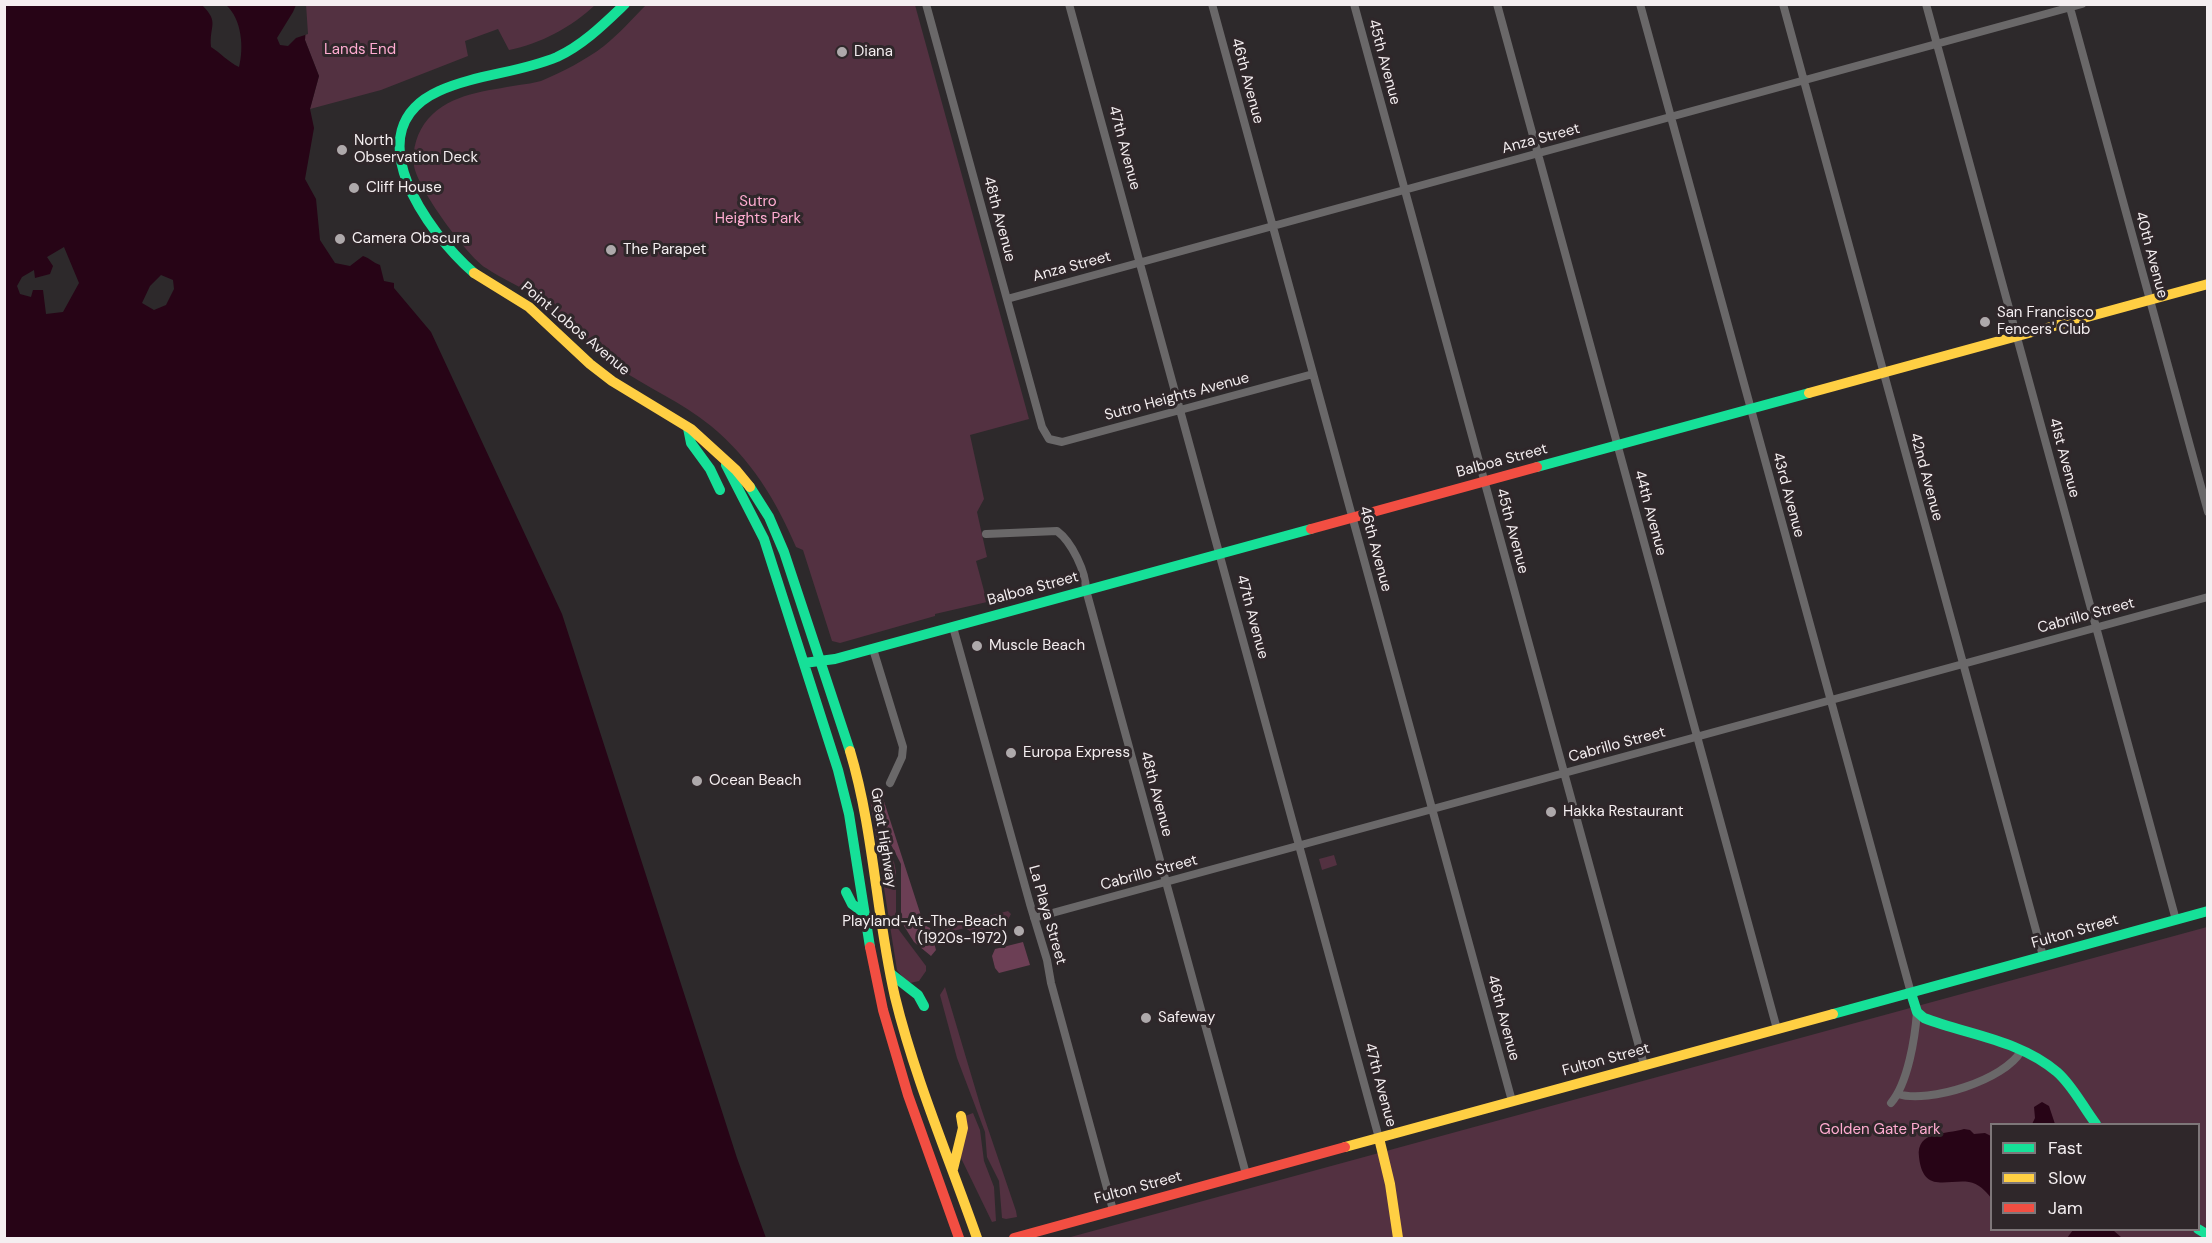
<!DOCTYPE html>
<style>
body{margin:0}
#map{position:relative;width:2212px;height:1243px;overflow:hidden;background:#2d292b;font-family:"DM Sans",sans-serif}
canvas{display:block}
.frame{position:absolute;inset:0;border:6px solid #f4eef0;pointer-events:none}
.legend{position:absolute;left:1990px;top:1123px;width:210px;height:108px;box-sizing:border-box;background:#2f272a;border:2px solid #7e7779;margin:0;padding:8px 10px;list-style:none;font-size:18px;color:#f4eef0}
.legend li{display:flex;align-items:center;gap:12px;height:30px}
.legend b{width:30px;border:2px solid #7e7779}
</style>
<div id="map">
<canvas width="2212" height="1243"></canvas>
<div class="frame"></div>
<ul class="legend">
<li><b style="height:8px;background:#16e098"></b>Fast</li>
<li><b style="height:8px;background:#ffcf43"></b>Slow</li>
<li><b style="height:8px;background:#f24e42"></b>Jam</li>
</ul>
</div>
<script>
const c = document.querySelector('canvas').getContext('2d');
c.lineJoin = 'round';
function paint(path, color) {
  c.fillStyle = color;
  c.fill(path, 'evenodd');
}
function trace(path, color, width, dash) {
  c.strokeStyle = color;
  c.lineWidth = width;
  c.lineCap = dash ? 'butt' : 'round';
  c.setLineDash(dash || []);
  c.stroke(path);
}
function write(font, color, halo, rows, align = 'center') {
  c.font = font + ' "DM Sans",sans-serif';
  c.lineWidth = 6;
  c.setLineDash([]);
  c.textBaseline = 'middle';
  c.strokeStyle = halo;
  c.fillStyle = color;
  for (const [text, x, y, turn = 0] of rows) {
    c.save();
    c.translate(x, y);
    c.rotate((+turn || 0) * Math.PI / 180);
    c.textAlign = isNaN(turn) ? turn : align;
    if (halo) c.strokeText(text, 0, 0);
    c.fillText(text, 0, 0);
    c.restore();
  }
}
const green = new Path2D(`
 M303 5H595C572 27 540 44 509 50L498 29 465 41 468 56 381 90 310 109 319 76 305 40 306 23Z
 M646 5H915L1029 419 970 435 984 499 977 512 987 557 976 561 987 602 935 614V616L840 643 832 641 803 550 796 547C776 500 751 459 711 426 682 402 646 387 615 366 587 346 565 319 537 298 521 286 502 279 486 268 466 255 418 189 414 166 412 149 417 132 428 119 451 93 487 91 519 85 526 84 534 83 541 81 562 72 586 60 604 46 619 34 633 18 646 5Z
 M873 792 880 834 894 862 896 871V926L926 966V971L919 981 910 983 904 979 897 970 869 793Z
 M1334 855 1337 865 1322 870 1319 859Z
 M1008 911 1011 914 997 940 988 942 965 928 949 932 943 928Z
 M2207 927V1238H1067L1170 1210ZM1992 1124H2198V1230H1992Z
 M945 987 981 1108 1016 1211 1017 1217 1006 1219 1002 1218 999 1181 987 1157 985 1132 957 1058 940 995Z
 M973 1113 980 1130 984 1161 994 1187 996 1221 992 1222 961 1158 965 1116Z`);
const forest = new Path2D(`
 M878 792H881L924 925 930 928 936 950 931 956 914 942 904 926 901 916V864L884 831Z
 M1023 942 1030 965 999 973 995 968 992 956 995 949Z`);
const water = new Path2D(`
 M5 5H202C220 23 209 25 211 47 221 53 228 62 239 67 244 48 242 19 226 5H303L306 23 305 40 319 76 310 109 314 128 305 179 316 199 320 240 335 263 350 266 363 256C370 258 373 263 380 265L384 281 394 283V288L431 332 562 614 737 1158 766 1238H5ZM64 247 79 283 63 312 46 314 43 290H33L31 297 20 294 17 286 22 277 34 270 35 278 50 274 53 266 47 257ZM161 275 173 280 174 289 166 305 154 310 142 303 150 286Z
 M2042 1102 2049 1106 2055 1124H2032L2035 1118 2034 1107Z
 M1964 1129 1970 1130 1974 1134 1985 1133 1991 1136V1198C1986 1191 1978 1183 1969 1182 1947 1179 1923 1194 1919 1157 1916 1130 1946 1135 1964 1129Z
 M2073 1230H2113L2122 1238H2067Z`);
const pier = new Path2D(`
 M306 4 308 34 296 38 288 46 280 45 277 38 293 12 296 5Z`);
const street = new Path2D(`
 M926 4 1042 427 1049 439 1062 442 1313 374
 M1069 4 1379 1138
 M1212 4 1512 1101
 M1354 4 1644 1065
 M1497 4 1777 1029
 M1640 4 1911 993
 M1783 4 2043 956
 M1926 4 2176 920
 M2069 4 2208 512
 M1007 299 2082 4
 M986 534 1057 531C1072 542 1086 572 1086 590L1246 1174
 M953 627 1030 904 1047 960 1051 983 1113 1210
 M873 649 903 747 902 757 890 783
 M1034 918 2208 597
 M1898 1094C1928 1104 2005 1080 2021 1051
 M1891 1103C1908 1083 1915 1038 1917 1012`);
const fast = new Path2D(`
 M474 273C428 233 353 130 439 91 477 74 519 73 557 57 583 45 604 24 625 4
 M688 428 691 443 710 469 720 490
 M726 465 764 539 838 770 849 814 870 947
 M1537 467 1809 393
 M750 487 769 517 784 552 850 751
 M804 663 835 659 1311 529
 M846 892 852 904 864 913
 M891 974 918 995 924 1006
 M1911 993 1917 1012 1924 1018C1968 1035 2020 1040 2057 1072 2073 1086 2083 1107 2096 1124
 M1833 1014 2208 911
 M2198 1229 2208 1235`);
const slow = new Path2D(`
 M474 273 529 307 590 364 612 381 691 429 736 470 750 487
 M1809 393 2208 284
 M850 751C874 831 876 915 895 997 915 1079 949 1158 977 1238
 M1379 1138 1390 1184 1398 1238
 M1345 1147 1833 1014
 M953 1169 963 1128 961 1116`);
const jam = new Path2D(`
 M1311 529 1537 467
 M870 947 883 1010 908 1095 959 1238
 M1014 1238 1345 1147`);
const markers = [
 [842,52,6,"#aea9ab"],
 [342,150,6,"#aea9ab"],
 [354,188,6,"#aea9ab"],
 [340,239,6,"#aea9ab"],
 [611,250,6,"#aea9ab"],
 [1985,322,6,"#aea9ab"],
 [977,646,6,"#aea9ab"],
 [1011,753,6,"#aea9ab"],
 [697,781,6,"#aea9ab"],
 [1551,812,6,"#aea9ab"],
 [1019,931,6,"#aea9ab"],
 [1146,1018,6,"#aea9ab"]
];
const parkNames = [
 ["Lands End",360,50],
 ["Sutro",758,202],
 ["Heights Park",758,219],
 ["Golden Gate Park",1880,1130]
];
const poiNames = [
 ["Diana",854,52],
 ["North",354,141],
 ["Observation Deck",354,158],
 ["Cliff House",366,188],
 ["Camera Obscura",352,239],
 ["The Parapet",623,250],
 ["San Francisco",1997,313],
 ["Fencers' Club",1997,330],
 ["Muscle Beach",989,646],
 ["Europa Express",1023,753],
 ["Ocean Beach",709,781],
 ["Hakka Restaurant",1563,812],
 ["Playland-At-The-Beach",1007,922,"right"],
 ["(1920s-1972)",1007,939,"right"],
 ["Safeway",1158,1018]
];
const streetNames = [
 ["45th Avenue",1384,62,75],
 ["46th Avenue",1247,81,75],
 ["Anza Street",1541,139,-15],
 ["47th Avenue",1124,148,75],
 ["48th Avenue",999,219,75],
 ["40th Avenue",2151,255,75],
 ["Anza Street",1072,267,-15],
 ["Point Lobos Avenue",575,329,40],
 ["Sutro Heights Avenue",1177,397,-15],
 ["41st Avenue",2064,458,75],
 ["Balboa Street",1502,461,-15],
 ["42nd Avenue",1926,477,75],
 ["43rd Avenue",1788,495,75],
 ["44th Avenue",1650,513,75],
 ["45th Avenue",1512,531,75],
 ["46th Avenue",1375,549,75],
 ["Balboa Street",1033,589,-15],
 ["Cabrillo Street",2086,616,-15],
 ["47th Avenue",1252,617,75],
 ["Cabrillo Street",1617,745,-15],
 ["48th Avenue",1156,794,75],
 ["Great Highway",883,838,81],
 ["Cabrillo Street",1149,873,-15],
 ["La Playa Street",1047,915,74],
 ["Fulton Street",2075,932,-16],
 ["46th Avenue",1503,1018,75],
 ["Fulton Street",1606,1060,-15],
 ["47th Avenue",1380,1085,75],
 ["Fulton Street",1138,1188,-15]
];
paint(green, '#533141');
paint(forest, '#6c3f55');
paint(water, '#270416');
paint(pier, '#2d292b');
trace(street, '#6a6869', 8);
trace(fast, '#16e098', 10);
trace(slow, '#ffcf43', 10);
trace(jam, '#f24e42', 10);
for (const [x, y, r, color] of markers) {
  const dot = new Path2D();
  dot.arc(x, y, r, 0, 2 * Math.PI);
  c.fillStyle = color;
  c.fill(dot);
  trace(dot, '#2f272a', 2);
}
write('15px', '#ffacd1', '#2f272a', parkNames);
write('15px', '#f4eef0', '#2f272a', poiNames, 'left');
write('15px', '#f4eef0', '#2f272a', streetNames);
</script>
